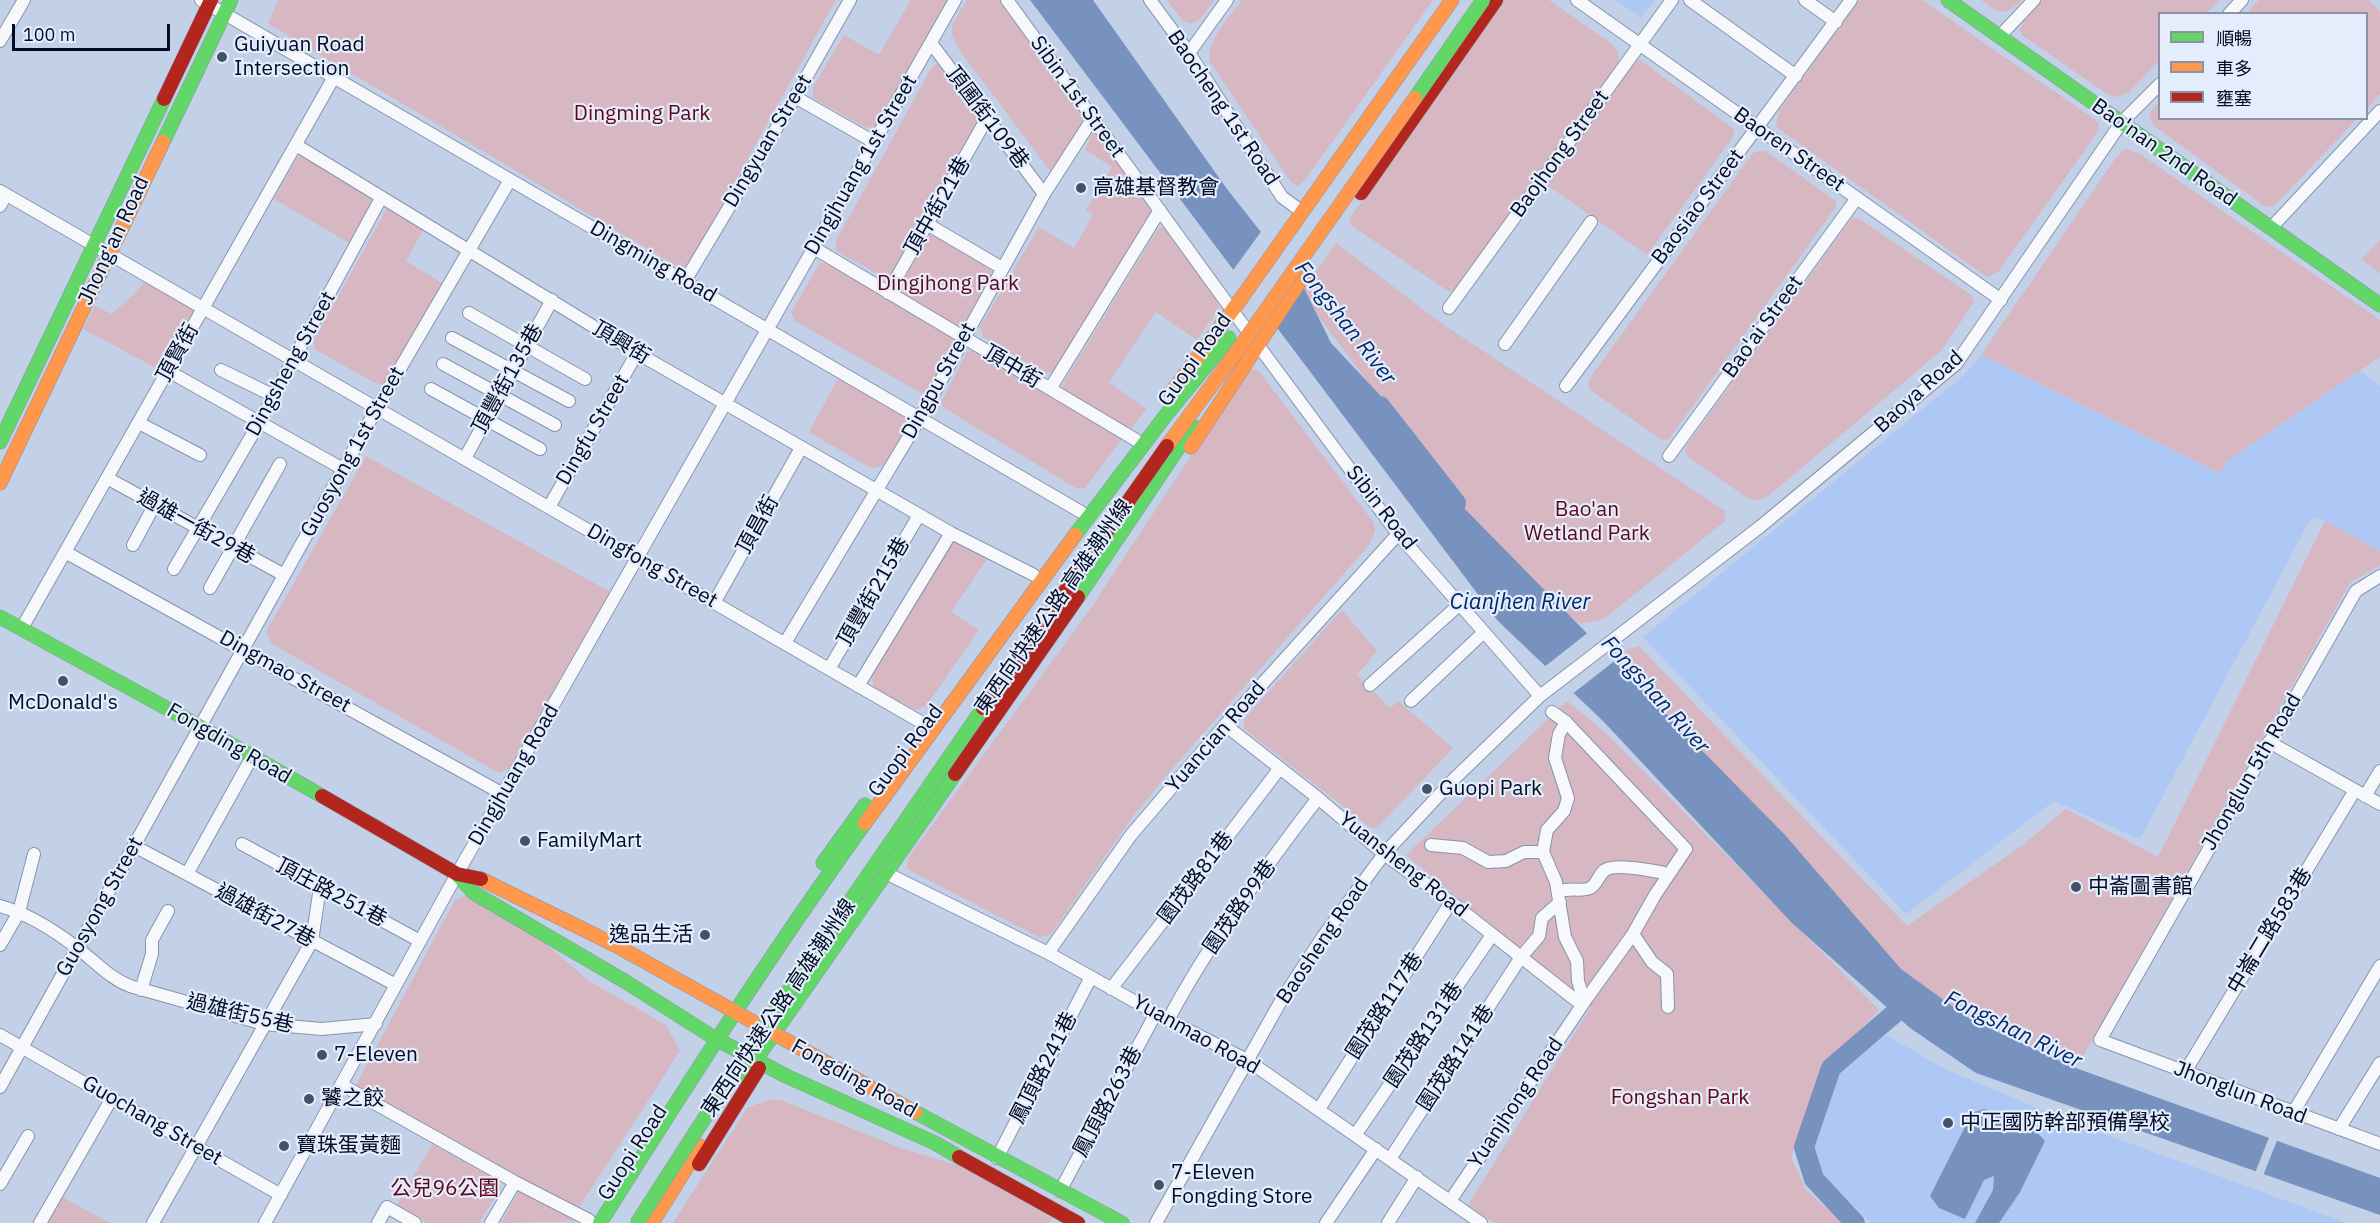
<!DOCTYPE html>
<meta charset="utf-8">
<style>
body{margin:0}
#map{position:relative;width:2380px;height:1223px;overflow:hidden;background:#c2d0e8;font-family:"IBM Plex Sans","Noto Sans TC",sans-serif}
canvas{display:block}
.legend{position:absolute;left:2158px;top:12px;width:210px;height:108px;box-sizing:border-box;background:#e4edfc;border:2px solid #8a93a6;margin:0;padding:8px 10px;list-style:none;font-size:18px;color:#020c25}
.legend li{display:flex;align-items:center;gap:12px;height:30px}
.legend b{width:30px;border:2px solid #8a93a6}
.scale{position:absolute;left:12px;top:24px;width:158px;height:27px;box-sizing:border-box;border:3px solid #020c25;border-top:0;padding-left:8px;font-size:18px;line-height:21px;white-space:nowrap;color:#020c25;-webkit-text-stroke:4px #e4edfc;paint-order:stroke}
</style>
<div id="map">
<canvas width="2380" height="1223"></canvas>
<ul class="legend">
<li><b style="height:8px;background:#63d668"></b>順暢</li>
<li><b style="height:8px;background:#ff974d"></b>車多</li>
<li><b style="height:8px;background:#b3261e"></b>壅塞</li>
</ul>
<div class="scale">100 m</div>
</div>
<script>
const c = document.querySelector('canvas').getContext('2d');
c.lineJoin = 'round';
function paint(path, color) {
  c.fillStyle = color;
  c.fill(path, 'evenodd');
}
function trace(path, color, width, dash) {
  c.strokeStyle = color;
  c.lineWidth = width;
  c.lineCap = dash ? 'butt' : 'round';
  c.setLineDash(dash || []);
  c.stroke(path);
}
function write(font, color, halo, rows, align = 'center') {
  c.font = font + ' "IBM Plex Sans","Noto Sans TC",sans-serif';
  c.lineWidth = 4.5;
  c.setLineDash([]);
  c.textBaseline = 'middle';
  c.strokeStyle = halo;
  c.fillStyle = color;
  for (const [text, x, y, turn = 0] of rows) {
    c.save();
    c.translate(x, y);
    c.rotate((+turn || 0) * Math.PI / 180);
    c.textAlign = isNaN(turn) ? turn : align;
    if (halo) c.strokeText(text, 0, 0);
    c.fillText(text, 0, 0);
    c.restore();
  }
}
const built = new Path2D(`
 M1615 0H1655L1641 17Z
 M1981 355 2220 473 2227 461 2360 371 2380 386V551L2325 521 2311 518 2140 839 2054 801 1906 914 1643 637 1962 377Z
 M1886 1035 1945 1069 2058 1117 2347 1223H1871L1817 1168 1813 1149 1834 1079Z`);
const green = new Path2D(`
 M278 0H836L685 271 268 24Z
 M911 0H950L877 126 867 128 813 98V87L844 35 879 55Z
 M967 0H1000L1083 117C1080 134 1065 160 1051 172L960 51C945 26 953 23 967 0Z
 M1167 0H1214L1201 18 1191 24 1183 21Z
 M1242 0H1433L1305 180 1298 186 1291 182 1210 62C1206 40 1230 17 1242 0Z
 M1505 0H1549L1612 44 1618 52 1619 62 1458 290 1448 291 1352 226 1349 219Z
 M1860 0H1922L2094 119 2099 125 2097 133 1998 272 1987 277 1776 127 1779 111Z
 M1981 0H2022C2004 18 1999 13 1981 0Z
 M2042 0H2220L2206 13 2160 14 2159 61 2129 92 2118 97 2109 95 2023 36 2020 31 2024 19Z
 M2259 0H2369L2380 12V94L2367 109 2366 14 2246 13Z
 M1640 60 1734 129 1733 137 1647 255 1547 185 1632 62Z
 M938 63 977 116 979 125 893 275 886 278 836 251V241L932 67Z
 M2159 102 2160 118 2357 119 2273 207 2263 205 2153 125 2149 114Z
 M1098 132 1152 206V215L1055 371 1045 374 983 337 980 327 1039 227 1074 248 1093 215 1086 210 1112 167 1085 150 1092 133Z
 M2125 149 2140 154 2380 320V357L2227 461 2220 473 1981 355 2115 159Z
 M1759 151H1765L1836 201V207L1669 439 1662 440 1590 390 1588 384 1590 378 1753 153Z
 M303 156 372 199 373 205 351 244 274 199 297 157Z
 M391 208 424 228 406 261 442 283 384 384 379 385 314 349V340L386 210Z
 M1852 218H1858L1971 295 1974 302 1942 350 1767 497 1758 500 1749 499 1688 457 1685 451 1687 445Z
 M1166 226 1216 298 1219 309 1197 340 1156 312 1109 382 1146 409 1132 428 1125 427 1063 391V384L1158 229Z
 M933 235 991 270 992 276 962 328H956L903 297 899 289 927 237Z
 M2380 240V273L2361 259Z
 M1336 243 1441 323 1725 511V521L1604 619 1580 624 1510 571 1301 293Z
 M820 263H830L953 336 956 345 931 390 921 393 795 321 791 312Z
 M149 277 200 308 160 370 83 329 95 306 112 314 133 295Z
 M975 350 1119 435 1122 439 1085 488H1076L944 408 941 402 967 352Z
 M1248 369 1258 370 1374 523 1375 531 1369 545 1171 770 1131 819 1051 934 1039 937 907 869 908 858 1089 611Z
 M839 377 908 415 910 423 884 466 871 468 809 432Z
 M366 456 610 592 509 768 499 773 272 644 266 632Z
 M2325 521 2380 551V565L2350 583 2078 1065 1937 1004 1795 869 1612 665 1626 650 1639 646 1907 926 2020 847 2066 809 2158 857Z
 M955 542 988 558 951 612 979 630 926 706 916 710 874 688 872 676 949 544Z
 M1342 610 1377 651 1357 675 1390 708 1398 701 1453 748 1377 828H1371L1244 729V719Z
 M1567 701 1606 733 1879 1010 1834 1056 1808 1106 1791 1158 1807 1191 1844 1223H1494L1468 1205 1591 1007 1406 855Z
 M465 895 540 939 589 981 666 1025 680 1051 576 1212 360 1094 356 1085 455 900Z
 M773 1099 783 1101 901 1148 960 1166 1052 1218 1049 1223H673L748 1107Z
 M432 1144 497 1180 501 1187 479 1223H427L397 1205Z
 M519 1191 576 1221 501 1223Z
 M59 1198H64L110 1223H45Z`);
const water = new Path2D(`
 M1030 0H1093L1227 189 1302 284 1331 343 1379 394 1411 454 1785 835 1901 969 1970 1019 2073 1067 2380 1178V1215L1976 1073 1910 1028 1792 923 1604 722 1498 621Z
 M1984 1109C2005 1117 2031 1123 2045 1141L2020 1192 1999 1223H1975L1993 1190 1994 1176 1984 1180 1965 1219 1939 1208 1930 1196 1972 1113Z`);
const pier = new Path2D(`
 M1263 229 1305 282 1274 331 1231 273Z
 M1590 631 1617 659 1571 695 1543 668Z
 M2270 1135 2278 1138 2263 1176 2255 1173Z`);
const river = new Path2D(`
 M1380 406 1456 503
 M1855 1223 1814 1179 1804 1147 1831 1068 1910 1000`);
const street = new Path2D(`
 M201 0 1081 512
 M1007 0 1232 310 1398 534 1540 696
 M1150 0 1189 53 1282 197 1301 211
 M1577 0 2001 300
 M1690 0 1796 76
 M1805 0 1836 22
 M2229 14 2242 0
 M1999 37 2034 0
 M0 41 24 0
 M931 43 1044 194
 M1189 53 1227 0
 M795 97 874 142
 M296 145 637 353 951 533 1034 575
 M0 191 926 725
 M0 206 6 195
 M927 224 1002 268
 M2271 228 2380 111
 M814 248 1136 440
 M685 281 795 97 850 0
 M888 293 987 118
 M1449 308 1672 0
 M469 313 585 379
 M452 338 569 401
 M1505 344 1591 222
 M443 364 555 425
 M221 370 274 396
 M168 371 343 469
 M1566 386 1851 0
 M431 389 540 449
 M1050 389 1160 210
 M139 423 200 455
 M1669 456 1857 198
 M465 458 552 300
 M107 478 284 575
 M549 507 637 353
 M133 545 155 504
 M65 552 503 794
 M174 569 259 423 381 198
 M2380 576 2356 591 2100 1040 2380 1144
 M210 588 280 464
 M714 603 801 448
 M22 628 334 77
 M785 643 920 418 1044 194 1093 118
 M829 669 919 515
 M1370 685 1460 604
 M858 686 951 533
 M1411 701 1484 632
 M1566 722 1559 734 1555 758 1568 798 1564 811 1547 830 1543 852 1556 882 1565 937 1577 961 1578 981 1581 991 1587 998
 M1225 725 1318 798 1384 854 1451 902 1582 1005
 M2269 742 2380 804
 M2365 796 2380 771
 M242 844 420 941
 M1431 845 1463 848 1488 862 1506 861 1524 852H1543
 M134 846 396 985
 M187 874 252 757
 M892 876 1048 953 1168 1020 1247 1060 1481 1223
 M1558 892C1570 887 1582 892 1590 888 1597 885 1598 875 1605 870 1616 863 1655 871 1669 874
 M0 906C29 914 54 930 77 948 95 961 109 978 130 986L264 1024 322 1029 376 1024
 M1633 934 1652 962 1667 974 1668 1007
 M0 945 19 912 34 854
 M1048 953 1131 835 1225 725 1398 534
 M1111 989 1280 768
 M141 990 152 954V940L168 911
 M1168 1020C1210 941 1264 869 1318 798
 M0 1035 281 1195
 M2185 1072 2355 790
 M342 1085 515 1182 491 1223
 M0 1087 377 408 510 180
 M1319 1109 1451 902
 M2293 1113 2380 966
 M2339 1129 2380 1063
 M1356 1134 1492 935
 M997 1158 1091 977
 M1390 1159 1521 957 1539 936 1542 918 1560 902
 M515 1182 589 1220
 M0 1184 28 1136
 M1060 1191 1156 1013
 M1450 1201 1587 998 1633 934 1655 895 1686 849 1566 722 1552 712
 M40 1223 112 1098
 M153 1223 312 941 320 887
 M265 1223 457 874 955 0
 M378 1223 387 1207 415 1223
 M1156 1223 1282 999 1322 938 1384 854 1453 780 1540 696 1761 526 1956 364 2121 123 2160 84
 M1326 1223 1376 1149
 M1388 1223 1417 1177`);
const fast = new Path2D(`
 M1948 0 2380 305
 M163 142 231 0
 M0 442 164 99
 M1075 535 1166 415 1229 338
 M1078 597 1193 426
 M0 617 199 726 322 796
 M823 863 865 805
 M457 874 474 893 626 982 716 1039 786 1076 935 1143 959 1157
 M743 1078 955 774
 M915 1112 1122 1223
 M600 1223C685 1088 771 953 865 823`);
const slow = new Path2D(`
 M1171 393 1240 300 1452 0
 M1191 447 1306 272
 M0 483 163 142
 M865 823 1075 535
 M481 879 615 945 915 1112
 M652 1223 700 1146`);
const jam = new Path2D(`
 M164 99 211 0
 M1361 193 1496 0
 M955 774 1078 597
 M322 796 457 874 481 879
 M959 1157 1078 1223
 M699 1164 759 1068`);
const fastBridge = new Path2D(`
 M1415 98 1483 0
 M637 1223 758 1035 983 708`);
const slowBridge = new Path2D(`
 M1167 446 1240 347 1415 98`);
const jamBridge = new Path2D(`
 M983 708 1167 446`);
const markers = [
 [222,57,6,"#455169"],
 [1081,188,6,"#455169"],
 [63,681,6,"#455169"],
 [1427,789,6,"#455169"],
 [525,841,6,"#455169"],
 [2076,887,6,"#455169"],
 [705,935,6,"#455169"],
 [322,1055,6,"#455169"],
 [309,1099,6,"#455169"],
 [1948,1123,6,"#455169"],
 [284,1146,6,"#455169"],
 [1159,1185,6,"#455169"]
];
const poiNames = [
 ["Guiyuan Road",234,45],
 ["Intersection",234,69],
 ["高雄基督教會",1093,188],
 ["McDonald's",63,703,"center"],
 ["Guopi Park",1439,789],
 ["FamilyMart",537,841],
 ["中崙圖書館",2088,887],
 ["逸品生活",693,935,"right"],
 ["7-Eleven",334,1055],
 ["饕之餃",321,1099],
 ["中正國防幹部預備學校",1960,1123],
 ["寶珠蛋黃麵",296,1146],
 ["7-Eleven",1171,1173],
 ["Fongding Store",1171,1197]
];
const streetNames = [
 ["Sibin 1st Street",1077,97,54],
 ["Baocheng 1st Road",1223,108,56],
 ["頂圃街109巷",987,118,53],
 ["Dingyuan Street",768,141,-59],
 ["Baoren Street",1789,150,35],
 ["Bao'nan 2nd Road",2164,153,35],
 ["Baojhong Street",1560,154,-54],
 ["Dingjhuang 1st Street",861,165,-60],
 ["頂中街21巷",938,206,-60],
 ["Baosiao Street",1698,207,-53],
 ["Jhong'an Road",114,241,-65],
 ["Dingming Road",653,262,30],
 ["Bao'ai Street",1763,327,-54],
 ["頂興街",621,343,31],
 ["頂賢街",178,353,-61],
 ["Guopi Road",1195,360,-54],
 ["Dingsheng Street",291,364,-61],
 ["頂中街",1012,367,31],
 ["頂豐街135巷",508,379,-61],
 ["Dingpu Street",939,381,-61],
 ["Baoya Road",1919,392,-42],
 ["Dingfu Street",593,430,-60],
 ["Guosyong 1st Street",353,452,-61],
 ["Sibin Road",1381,508,52],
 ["頂昌街",758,525,-61],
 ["過雄一街29巷",196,527,29],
 ["Dingfong Street",652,566,30],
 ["頂豐街215巷",874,592,-60],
 ["東西向快速公路 高雄潮州線",1054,607,-55],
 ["Dingmao Street",285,672,29],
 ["Yuancian Road",1216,737,-49],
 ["Fongding Road",229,744,30],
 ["Guopi Road",906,751,-53],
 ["Jhonglun 5th Road",2252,772,-60],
 ["Dingjhuang Road",514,775,-60],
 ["Yuansheng Road",1403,865,38],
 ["園茂路81巷",1196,878,-53],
 ["頂庄路251巷",331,893,28],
 ["Guosyong Street",100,907,-61],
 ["園茂路99巷",1240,907,-55],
 ["過雄街27巷",265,916,28],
 ["中崙二路583巷",2270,931,-59],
 ["Baosheng Road",1323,941,-56],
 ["園茂路117巷",1385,1006,-57],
 ["東西向快速公路 高雄潮州線",779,1008,-56],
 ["過雄街55巷",240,1014,13],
 ["Yuanmao Road",1196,1035,29],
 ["園茂路131巷",1424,1035,-56],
 ["園茂路141巷",1456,1058,-57],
 ["鳳頂路241巷",1044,1068,-63],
 ["Fongding Road",854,1079,29],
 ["Jhonglun Road",2240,1093,21],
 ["鳳頂路263巷",1108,1102,-62],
 ["Yuanjhong Road",1516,1103,-56],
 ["Guochang Street",152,1121,30],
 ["Guopi Road",633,1153,-57]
];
const parkNames = [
 ["Dingming Park",642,114],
 ["Dingjhong Park",948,284],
 ["Bao'an",1587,510],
 ["Wetland Park",1587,534],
 ["Fongshan Park",1680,1098],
 ["公兒96公園",445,1189]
];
const waterNames = [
 ["Fongshan River",1345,323,52],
 ["Cianjhen River",1520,603],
 ["Fongshan River",1655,695,48],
 ["Fongshan River",2013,1030,26]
];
paint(built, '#adc8f4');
paint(green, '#d6b7c2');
paint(water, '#7892bf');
paint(pier, '#c2d0e8');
trace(river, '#7892bf', 20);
trace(street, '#8794ab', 14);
trace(fast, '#8794ab', 15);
trace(slow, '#8794ab', 15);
trace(jam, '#8794ab', 15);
trace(street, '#f6f8fc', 12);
trace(fast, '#63d668', 14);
trace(slow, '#ff974d', 14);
trace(jam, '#b3261e', 14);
trace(fastBridge, '#9995ae', 15, []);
trace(slowBridge, '#9995ae', 15, []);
trace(jamBridge, '#9995ae', 15, []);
trace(fastBridge, '#63d668', 14);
trace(slowBridge, '#ff974d', 14);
trace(jamBridge, '#b3261e', 14);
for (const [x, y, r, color] of markers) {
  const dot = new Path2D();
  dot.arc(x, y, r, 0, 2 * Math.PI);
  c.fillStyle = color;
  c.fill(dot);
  trace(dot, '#e4edfc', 2);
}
write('21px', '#020c25', '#e4edfc', poiNames, 'left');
write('21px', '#020c25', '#e4edfc', streetNames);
write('21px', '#620516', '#e4edfc', parkNames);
write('italic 22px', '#002768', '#e4edfc', waterNames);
</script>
